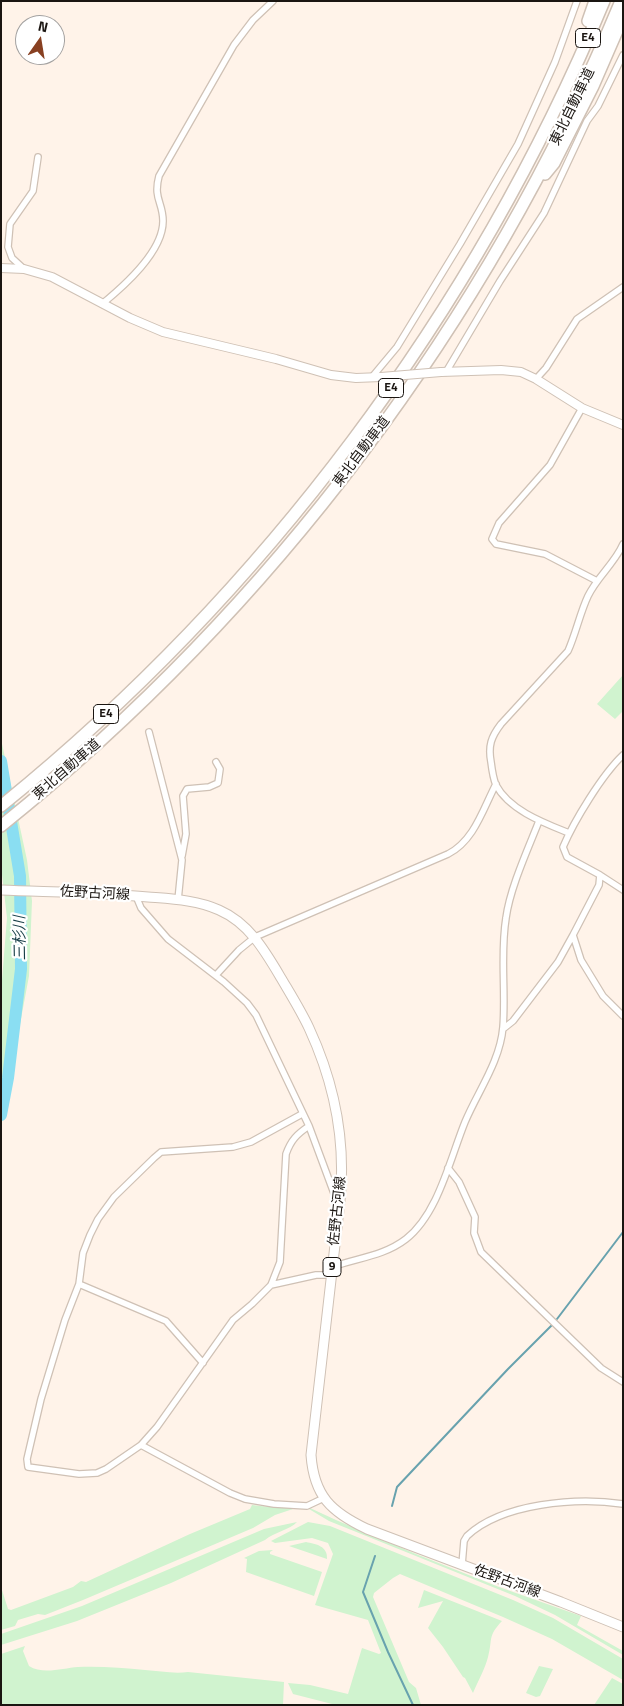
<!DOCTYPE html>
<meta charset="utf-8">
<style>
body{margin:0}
#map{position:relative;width:624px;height:1706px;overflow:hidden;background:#fff3e9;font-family:"Titillium Web",sans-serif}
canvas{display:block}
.frame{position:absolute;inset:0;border:2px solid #1a1511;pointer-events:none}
.north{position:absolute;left:15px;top:15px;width:50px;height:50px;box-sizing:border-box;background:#fff;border:1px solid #a3a1a0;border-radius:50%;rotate:13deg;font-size:14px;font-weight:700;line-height:20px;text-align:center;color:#1a1511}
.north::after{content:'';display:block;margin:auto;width:18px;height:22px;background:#884021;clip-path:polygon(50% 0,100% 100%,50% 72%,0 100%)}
</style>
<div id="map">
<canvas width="624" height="1706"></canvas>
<div class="frame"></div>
<div class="north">N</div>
</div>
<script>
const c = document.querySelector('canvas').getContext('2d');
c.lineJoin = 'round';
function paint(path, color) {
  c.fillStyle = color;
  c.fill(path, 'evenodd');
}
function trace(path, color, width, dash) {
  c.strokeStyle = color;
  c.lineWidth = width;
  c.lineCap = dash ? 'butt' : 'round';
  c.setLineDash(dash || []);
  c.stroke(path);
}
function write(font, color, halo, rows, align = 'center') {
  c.font = font + ' "Titillium Web","Noto Sans JP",sans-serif';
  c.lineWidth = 4.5;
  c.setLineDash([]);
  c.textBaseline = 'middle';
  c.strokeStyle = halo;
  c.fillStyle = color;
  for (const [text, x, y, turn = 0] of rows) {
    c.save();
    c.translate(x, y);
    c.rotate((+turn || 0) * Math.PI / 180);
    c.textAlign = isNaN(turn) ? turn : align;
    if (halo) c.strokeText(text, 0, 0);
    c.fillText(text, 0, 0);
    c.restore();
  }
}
const green = new Path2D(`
 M623 675V711L615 719 597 704Z
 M1 739 27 860 32 901 29 976 1 1126V992L7 918 1 866Z
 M252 1505 269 1507H299L275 1515 253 1528 83 1600 45 1615 38 1614 18 1620 15 1626 1 1630V1587L8 1609 11 1610 73 1587 81 1581 86 1582 190 1534 250 1509Z
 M310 1508 336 1520 416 1554 499 1587 581 1616 577 1625 623 1651V1655L555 1615 515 1596 329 1521 309 1509Z
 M297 1522C290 1530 274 1532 265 1540L171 1583 77 1621 1 1645V1634L82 1606 264 1529Z
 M308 1522 330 1526 513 1600 553 1618 623 1659V1680L552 1639 503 1617 400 1574 393 1578 374 1593 373 1597 409 1682 416 1688 421 1705H336L293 1694 288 1683 310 1685 348 1694 362 1648 379 1654 381 1653 368 1620 315 1605 333 1554 328 1543 312 1538 275 1543 271 1541Z
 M306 1542C316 1544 328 1546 327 1559L289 1546Z
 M273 1550 270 1552V1554L322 1572 314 1596 246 1572 247 1559 244 1558 259 1551Z
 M424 1590 502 1621C487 1637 493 1639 488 1657 485 1669 478 1681 473 1693L465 1678 463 1677 443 1647 428 1628 443 1601 418 1608Z
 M25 1646 23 1651 29 1666C43 1675 63 1668 78 1667 100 1666 124 1668 145 1670 159 1671 174 1674 188 1672L284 1682 283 1705H1V1654Z
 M539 1666 553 1669 540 1696 536 1697 526 1693Z
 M612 1678 623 1684V1705H594Z`);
const stream = new Path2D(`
 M557 1319 623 1232
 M392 1506 397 1487 508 1369 552 1325
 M375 1556 363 1592 388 1652 413 1705`);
const river = new Path2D(`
 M1 761 20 876 21 969 8 1078 1 1115`);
const minor = new Path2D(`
 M24 269 12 258 8 247 10 224 33 191 38 157
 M102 304C124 286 163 252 163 221 163 202 153 199 159 176L234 45 253 20 273 1
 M446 372 500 281 544 213 587 121 598 106 623 55
 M372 377 397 347 460 244 518 144 555 62 577 1
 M536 379 546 368 577 319 623 287
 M582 408 550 465 499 523 492 539 496 544 545 554 597 581
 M149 732 182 860 178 900
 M569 833C544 823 509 810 496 785 493 778 492 770 491 762 488 746 491 737 501 724L568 651C576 633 580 613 588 596 597 577 615 563 623 544
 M182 856 186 834 183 796 187 789 209 787 218 783 220 769 216 762
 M600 875 623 890
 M136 896 141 908 168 939 224 982 247 1003 256 1015 309 1126 335 1196 340 1201
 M573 935 599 885 600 875 567 857 563 847C574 821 602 775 623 755
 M216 975 239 950 255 937 448 854C474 841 483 809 496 784
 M503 1029 513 1021 558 962 573 935 581 960 603 996 623 1016
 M302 1114 251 1142 233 1147 161 1152 154 1158 114 1197 98 1219 90 1235 83 1253 79 1284 65 1320 41 1399 27 1459 28 1467 79 1474 97 1473 106 1469 141 1445 157 1427 233 1320 252 1304 271 1285 280 1262 286 1154C291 1140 297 1134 309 1126
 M448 1168 459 1182 475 1217 474 1233 481 1252 601 1368 623 1382
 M332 1267C357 1258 384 1256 406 1239 438 1214 450 1159 465 1122 478 1091 500 1062 503 1027 506 991 500 954 506 918 510 888 528 849 539 821
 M79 1284 166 1321 203 1363
 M271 1285 316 1275H331
 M141 1445 230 1493 245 1499 274 1504 307 1506 324 1498
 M462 1565 464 1541 467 1536C502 1503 577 1497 623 1504`);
const tertiary = new Path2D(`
 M1 268 24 269 52 277 130 318 163 332 276 359 331 375 356 378 381 377
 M441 372 501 370 521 372 536 379 582 408 623 425`);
const primary = new Path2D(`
 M1 890C50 892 100 892 148 897 172 899 197 900 219 910 249 923 265 951 281 978 291 995 301 1011 309 1028 334 1082 346 1141 340 1201L311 1455C314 1496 331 1512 367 1529L561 1602 623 1627`);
const motorway = new Path2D(`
 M588 21 595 1
 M545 174 554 163 593 86 623 17
 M1 806C263 594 475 312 604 1
 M1 826C272 608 487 323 621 1`);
const tertiaryBridge = new Path2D(`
 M381 377 441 372`);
const shields = [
 [588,38,25],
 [391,388,25],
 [106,714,25],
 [332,1267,18]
];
const shieldNames = [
 ["E4",588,38],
 ["E4",391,388],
 ["E4",106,714],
 ["9",332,1267]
];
const streetNames = [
 ["東北自動車道",573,107,-64],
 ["東北自動車道",362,452,-53],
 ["東北自動車道",67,770,-41],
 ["佐野古河線",95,894,3],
 ["佐野古河線",338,1211,-84],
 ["佐野古河線",507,1582,20]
];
const waterNames = [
 ["三杉川",21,938,-91]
];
paint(green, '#d0f3cf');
trace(stream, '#68a2ae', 2);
trace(river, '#8adef2', 12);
trace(minor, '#cfc1b5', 8);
trace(tertiary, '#cfc1b5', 10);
trace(primary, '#cfc1b5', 11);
trace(motorway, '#cfc1b5', 14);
trace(minor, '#fff', 5.5);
trace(tertiary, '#fff', 8);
trace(primary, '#fff', 9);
trace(motorway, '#fff', 11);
trace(tertiaryBridge, '#cfc1b5', 10, []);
trace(tertiaryBridge, '#fff', 8);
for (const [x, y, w] of shields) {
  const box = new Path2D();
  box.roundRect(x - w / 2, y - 9.5, w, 19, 4);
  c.fillStyle = '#fff';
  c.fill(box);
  trace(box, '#1a1511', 1);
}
write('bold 12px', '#1a1511', null, shieldNames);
write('14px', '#1a1511', '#fff', streetNames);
write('italic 15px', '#163d46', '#fff', waterNames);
</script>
